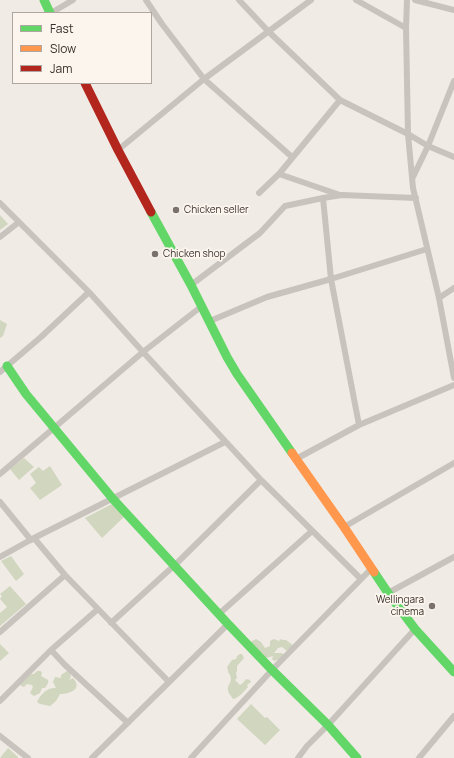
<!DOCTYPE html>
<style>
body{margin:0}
#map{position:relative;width:454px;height:758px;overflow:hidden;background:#f0ebe5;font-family:Manrope,sans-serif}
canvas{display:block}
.legend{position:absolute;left:12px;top:12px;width:140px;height:72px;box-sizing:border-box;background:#fbf5ee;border:1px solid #aea6a0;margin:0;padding:5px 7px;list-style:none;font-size:12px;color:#3b302b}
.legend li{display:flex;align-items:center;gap:8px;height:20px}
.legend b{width:20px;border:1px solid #aea6a0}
</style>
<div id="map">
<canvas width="454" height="758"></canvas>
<ul class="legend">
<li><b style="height:5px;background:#63d668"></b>Fast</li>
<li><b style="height:5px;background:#ff974d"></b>Slow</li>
<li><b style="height:5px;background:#b3261e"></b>Jam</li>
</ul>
</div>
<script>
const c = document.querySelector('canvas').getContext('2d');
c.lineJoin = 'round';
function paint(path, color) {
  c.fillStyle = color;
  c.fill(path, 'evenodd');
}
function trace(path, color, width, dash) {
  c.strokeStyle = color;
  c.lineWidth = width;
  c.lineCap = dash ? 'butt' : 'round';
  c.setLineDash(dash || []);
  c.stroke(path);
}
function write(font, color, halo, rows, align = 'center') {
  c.font = font + ' Manrope,sans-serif';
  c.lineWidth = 3.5;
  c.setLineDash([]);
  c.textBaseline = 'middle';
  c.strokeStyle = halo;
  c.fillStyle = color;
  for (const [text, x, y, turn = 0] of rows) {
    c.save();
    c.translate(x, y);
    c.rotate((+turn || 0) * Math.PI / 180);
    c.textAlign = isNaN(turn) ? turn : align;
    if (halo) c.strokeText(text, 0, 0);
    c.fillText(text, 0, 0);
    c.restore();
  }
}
const green = new Path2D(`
 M0 215 8 224 0 230Z
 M0 320 7 324 3 336 0 338Z
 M24 458 34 467 19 480 10 469Z
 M50 466 62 485 40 500 30 488 36 483 30 474 39 467 43 471Z
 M112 504 124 517 102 538 85 518Z
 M11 556 24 574 16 581 1 561Z
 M10 586 26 604 0 626V613L7 607 0 599 2 596 0 594Z
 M256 639 261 642 265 648 270 646V641L274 639 279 641 281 639 283 640H286L294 646 287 651 282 647 278 648 274 653H282L284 655 281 659 274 661 272 659 273 656 266 658 264 657 263 654 247 646 252 641Z
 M0 644 9 653 0 661Z
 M240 654H242L244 658 237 666V671L236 673 237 678 235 680 240 685 243 683 246 679 250 680 251 682 247 685 248 687C244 691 239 698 233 699 232 697 228 693 228 690 227 683 235 682 228 672V670L227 667 232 660 236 659 237 656Z
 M37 671H41L42 673 41 676 48 680C49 683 47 685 45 688H42L40 693 34 696 30 693 33 687 32 685 27 684 24 687C22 686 21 686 19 684L31 674H34Z
 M67 671 70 673 71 677 69 680 73 678C83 689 70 694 60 694L56 701 50 706 40 704 37 702C39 697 44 691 49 689 51 688 53 688 56 688L53 682 55 677 61 678V675Z
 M251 704 265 718 267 717 280 730 265 745 237 719Z
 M8 748 18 757V758H0Z`);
const street = new Path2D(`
 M146 0 162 24 204 79 292 157
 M239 0 268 31 340 100 408 134 428 146 454 157
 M356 0 406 28
 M407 0 406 28 408 134 413 188 439 298 454 378
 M415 0 454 10
 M51 13 73 0
 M118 150 204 79 311 0
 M279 174 340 195
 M413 177 428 146 454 81
 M259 193 279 174 340 100
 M323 198 331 279 359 425
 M0 203 89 292 143 352 261 480 361 579
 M0 237 19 222
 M191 285 260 233 285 206 323 198 342 195 416 198
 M439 298 454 288
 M210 321 267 297 331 279 427 249
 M0 372 41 337 89 292
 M296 459 359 425 454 385
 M0 474 143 352 202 306
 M0 502 31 540
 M344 527 454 463
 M34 538 65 575 169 682
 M0 557 34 538 225 442
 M388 593 454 557
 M219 614 312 531
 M111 623 178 562 261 480
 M0 632 65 575
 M51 650 65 665 128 723
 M0 701 51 650 98 609
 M0 736 28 758
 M92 758 228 624
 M191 758 272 670 372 568
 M298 758 307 746 328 725 415 629
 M419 758 454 716`);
const fast = new Path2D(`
 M44 0 50 13
 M151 212 191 285 227 357 237 374 292 453
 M7 366 26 394 113 499 228 624 272 670 328 725 357 758
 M374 572 388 593 415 629 454 672`);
const slow = new Path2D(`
 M292 453 344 527 374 572`);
const jam = new Path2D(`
 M85 83 118 150 151 212`);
const markers = [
 [176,210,4,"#7a716c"],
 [155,254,4,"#7a716c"],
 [432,606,4,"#7a716c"]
];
const poiNames = [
 ["Chicken seller",184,210],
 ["Chicken shop",163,254],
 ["Wellingara",424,600,"right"],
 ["cinema",424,612,"right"]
];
paint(green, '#d1d6bf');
trace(street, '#c9c3be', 6);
trace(fast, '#63d668', 9);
trace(slow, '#ff974d', 9);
trace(jam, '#b3261e', 9);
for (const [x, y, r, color] of markers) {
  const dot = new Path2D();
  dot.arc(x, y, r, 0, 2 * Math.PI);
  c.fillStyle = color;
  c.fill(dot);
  trace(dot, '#fbf5ee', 1.5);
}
write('10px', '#3b302b', '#fbf5ee', poiNames, 'left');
</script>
